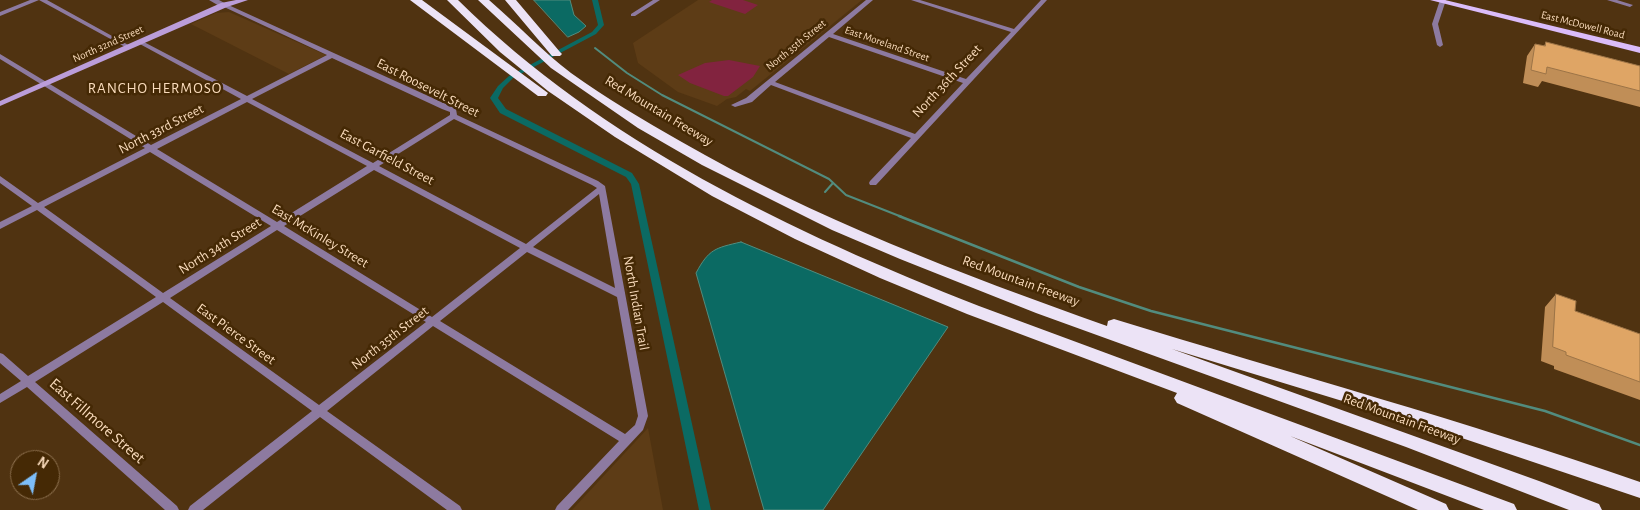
<!DOCTYPE html>
<style>
body{margin:0}
#map{position:relative;width:1640px;height:510px;overflow:hidden;background:#503311;font-family:"Alegreya Sans",sans-serif}
canvas{display:block}
.north{position:absolute;left:10px;top:450px;width:50px;height:50px;box-sizing:border-box;background:#452905;border:1px solid #8d704e;border-radius:50%;rotate:33deg;font-size:14px;font-weight:700;line-height:20px;text-align:center;color:#f9dbbc}
.north::after{content:'';display:block;margin:auto;width:18px;height:22px;background:#7dbef9;clip-path:polygon(50% 0,100% 100%,50% 72%,0 100%)}
</style>
<div id="map">
<canvas width="1640" height="510"></canvas>
<div class="north">N</div>
</div>
<script>
const c = document.querySelector('canvas').getContext('2d');
c.lineJoin = 'round';
function paint(path, color) {
  c.fillStyle = color;
  c.fill(path, 'evenodd');
}
function trace(path, color, width, dash) {
  c.strokeStyle = color;
  c.lineWidth = width;
  c.lineCap = dash ? 'butt' : 'round';
  c.setLineDash(dash || []);
  c.stroke(path);
}
function write(font, color, halo, rows, align = 'center') {
  c.font = font + ' "Alegreya Sans",sans-serif';
  c.lineWidth = 5;
  c.setLineDash([]);
  c.textBaseline = 'middle';
  c.strokeStyle = halo;
  c.fillStyle = color;
  for (const [text, x, y, turn = 0] of rows) {
    c.save();
    c.translate(x, y);
    c.rotate((+turn || 0) * Math.PI / 180);
    c.textAlign = isNaN(turn) ? turn : align;
    if (halo) c.strokeText(text, 0, 0);
    c.fillText(text, 0, 0);
    c.restore();
  }
}
const built = new Path2D(`
 M698 0H862L750 91 746 89 736 97 727 99 717 106 678 92 638 63 633 43Z
 M229 12 326 55 289 74 191 24 216 13Z
 M648 428 663 510H572Z`);
const green = new Path2D(`
 M712 0H743L758 5 745 14 709 2Z
 M729 60 760 66 753 77 728 96H724L690 83 678 75 705 63Z`);
const water = new Path2D(`
 M534 0H570L574 15 586 26 579 32 568 37Z
 M741 242 948 327 823 510H764L696 273C709 249 715 248 741 242Z`);
const streamFar1 = new Path2D(`
 M595 48 627 73 662 95 829 179 846 195 902 217
 M825 192 833 183`);
const stream = new Path2D(`
 M899 216 1079 287 1151 311 1545 411 1640 445`);
const canal = new Path2D(`
 M592 0H598L604 25 596 34 513 78 503 88 498 98 506 109 632 173 639 184 711 510H699L631 184 626 177 500 113 490 98 498 86 509 76 592 32 598 25Z`);
const minor = new Path2D(`
 M30 0H47L132 47 131 48H127L39 0 0 16V12Z
 M653 0H660L635 16H631V14Z
 M866 0H873L833 34 966 79 1011 32 911 0H920L1014 29 1041 0H1047L876 185H870L869 183 870 181 911 138 771 85 752 102 735 107 731 105 746 98ZM829 37 963 83 915 134 775 82Z
 M1440 0H1446L1438 24 1443 45 1440 47 1437 45 1432 24Z
 M1607 0H1617L1633 5 1630 7Z
 M224 3 448 105 456 109 457 115 598 181 605 186 648 416 643 430 568 510H555L557 506 619 441 433 326 327 411 460 506 462 510H447L320 417 203 510H188L190 506 312 411 163 302 35 382 177 506 179 510H165L27 387 0 403V394L21 381 0 363V353L3 354 28 376 156 297 37 210 0 229V222L32 206 0 183V176L38 203 145 148 0 59V54L151 145 241 99 138 43V41H142L247 96 327 55 222 6 221 5ZM332 58 442 109 450 112V115L373 163 252 99ZM247 102 367 166 277 222 157 149ZM454 119 592 185 597 188 526 244 379 166ZM150 152 271 226 163 293 44 207ZM374 170 520 248 432 317 284 226ZM599 194 615 288 533 247ZM277 230 426 322 319 405 170 298ZM527 252 617 297 638 416 635 425 625 434 440 321Z`);
const tertiary = new Path2D(`
 M209 0H219L228 5 221 7Z`);
const secondary = new Path2D(`
 M236 0H248L227 7 0 106V101L221 3Z`);
const primary = new Path2D(`
 M1430 0H1445L1640 47V53Z`);
const motorway = new Path2D(`
 M410 0H422L548 93 546 96H538Z
 M447 0H458C603 143 791 232 979 306L1514 504 1517 510H1484L1290 436 1446 504 1449 510H1418L1177 403 1174 398 1177 393 967 314 880 278 795 239 712 196 615 137 548 91 500 52Z
 M478 0H489C517 24 542 51 571 73 606 98 643 120 680 141 815 219 961 274 1107 326L1108 321 1114 319C1289 373 1466 421 1640 482V498L1444 432 1172 349 1539 481 1599 504 1602 510H1569L1406 447 1036 313 900 259 832 230 702 165 638 128 551 68Z
 M505 0H516L560 52 562 54 560 56H552Z`);
const wall = new Path2D(`
 M1546 42 1640 66V107L1542 81 1538 87 1523 83 1527 56 1535 44 1544 46Z
 M1556 294 1575 311 1640 334V400L1554 369V366L1541 361 1545 307Z`);
const building = new Path2D(`
 M1546 42 1640 66V91L1547 67 1546 74 1531 70 1535 44 1545 46Z
 M1556 294 1576 301 1575 311 1640 334V382L1566 355V352L1553 347Z`);
const farStreetnames = [
 ["East McDowell Road",1583,25,14],
 ["North 32nd Street",108,44,-24],
 ["East Moreland Street",887,44,19],
 ["North 35th Street",796,45,-39]
];
const streetNames = [
 ["North 36th Street",947,81,-47],
 ["East Roosevelt Street",428,88,27],
 ["Red Mountain Freeway",659,111,31],
 ["North 33rd Street",161,129,-27],
 ["East Garfield Street",387,157,28],
 ["East McKinley Street",320,236,31],
 ["North 34th Street",220,246,-32],
 ["Red Mountain Freeway",1021,281,20],
 ["North Indian Trail",636,303,80],
 ["East Pierce Street",236,334,36],
 ["North 35th Street",390,338,-38],
 ["Red Mountain Freeway",1402,419,20]
];
const neighbourhoodNames = [
 ["RANCHO HERMOSO",155,88]
];
const nearStreetnames = [
 ["East Fillmore Street",97,421,41]
];
paint(built, '#5d3c16');
paint(green, '#82233f');
paint(water, '#0b6a63');
trace(water, '#528c7e', 1);
trace(streamFar1, '#528c7e', 2);
trace(stream, '#528c7e', 2.5);
paint(canal, '#0b6a63');
paint(minor, '#8d7aa0');
paint(tertiary, '#8d7aa0');
paint(secondary, '#bb9dd9');
paint(primary, '#dbbcfa');
paint(motorway, '#ece3f6');
paint(wall, '#c08e57');
paint(building, '#dfa565');
trace(building, '#9c7447', 1);
write('11px', '#f9dbbc', '#452905', farStreetnames);
write('14px', '#f9dbbc', '#452905', streetNames);
c.letterSpacing = '1px';
write('15px', '#f9dbbc', '#452905', neighbourhoodNames);
c.letterSpacing = '0px';
write('16px', '#f9dbbc', '#452905', nearStreetnames);
</script>
